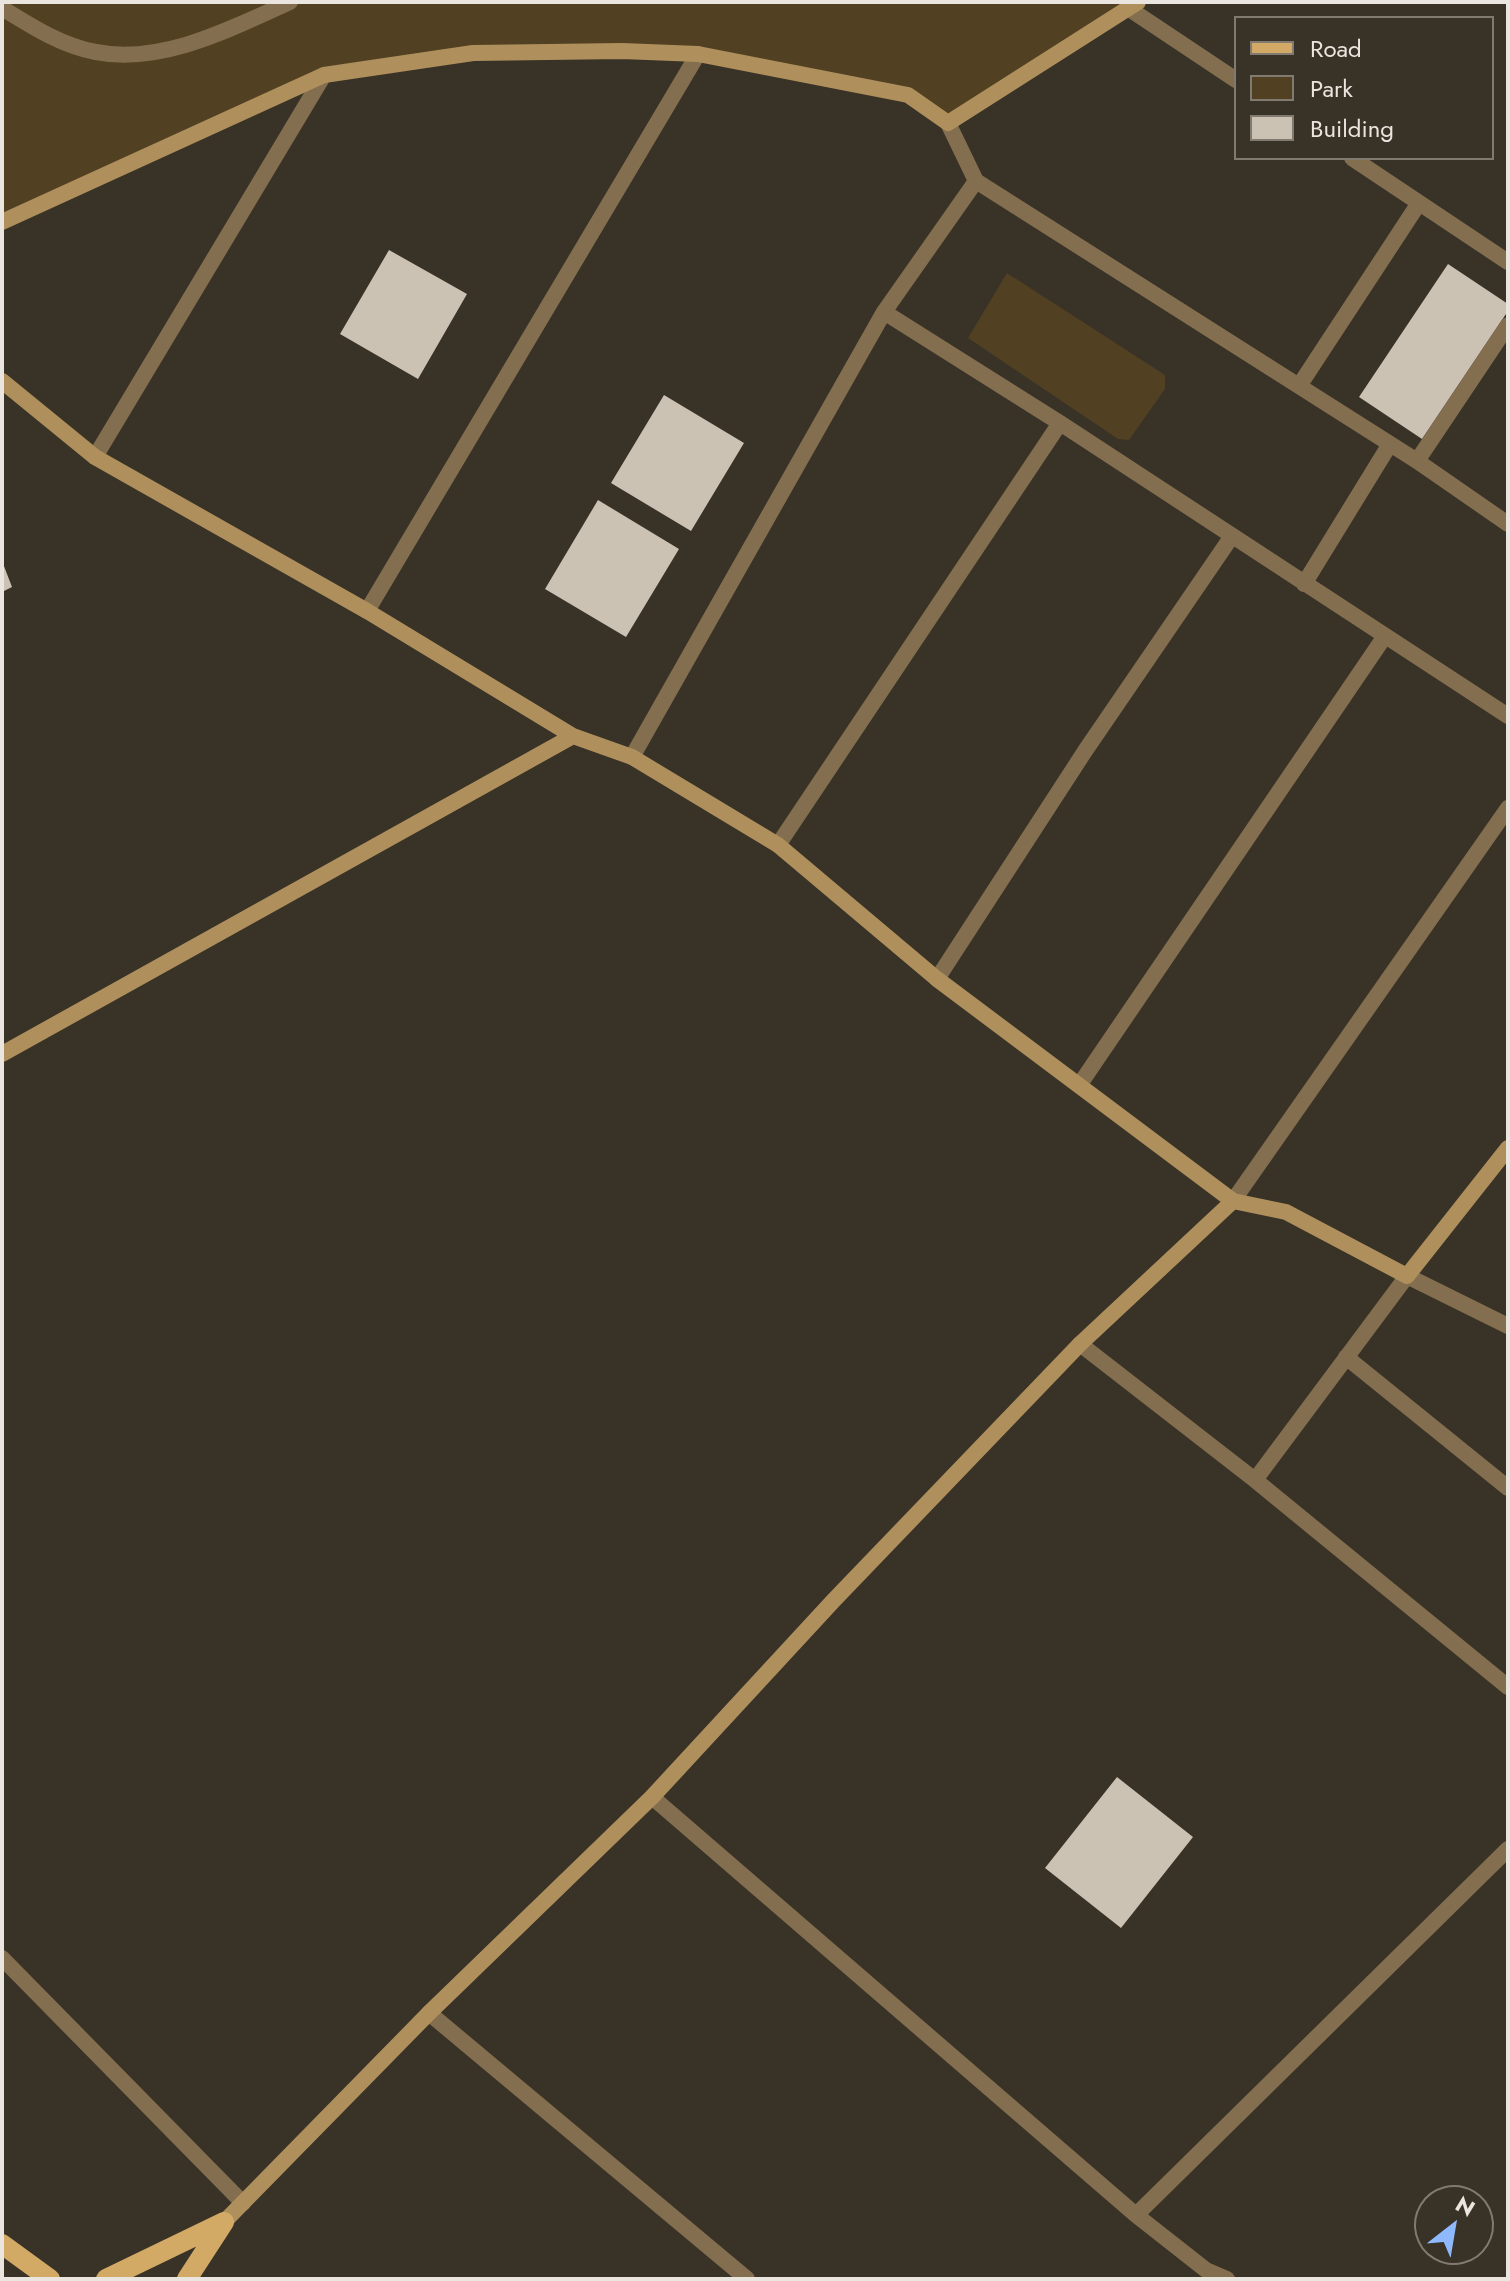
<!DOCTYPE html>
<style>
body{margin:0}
#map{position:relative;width:1510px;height:2281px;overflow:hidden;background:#393227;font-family:Jost,sans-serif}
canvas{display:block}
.frame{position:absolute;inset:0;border:4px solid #eae6df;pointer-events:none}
.legend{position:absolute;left:1234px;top:16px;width:260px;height:144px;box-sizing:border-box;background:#393227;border:2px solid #807a71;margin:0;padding:10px 14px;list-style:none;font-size:24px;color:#eae6df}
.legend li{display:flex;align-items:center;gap:16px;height:40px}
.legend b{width:40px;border:2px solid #807a71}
.north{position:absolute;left:1414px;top:2185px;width:80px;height:80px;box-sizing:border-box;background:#393227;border:2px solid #807a71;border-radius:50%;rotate:31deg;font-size:22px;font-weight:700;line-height:32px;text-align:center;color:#eae6df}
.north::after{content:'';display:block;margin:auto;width:28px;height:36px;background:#8eb9fc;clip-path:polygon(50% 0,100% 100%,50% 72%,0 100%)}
</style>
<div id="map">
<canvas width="1510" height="2281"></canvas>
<div class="frame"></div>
<ul class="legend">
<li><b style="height:10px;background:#d2a965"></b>Road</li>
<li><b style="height:22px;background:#514022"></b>Park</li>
<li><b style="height:22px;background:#cbc2b4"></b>Building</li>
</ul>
<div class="north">N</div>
</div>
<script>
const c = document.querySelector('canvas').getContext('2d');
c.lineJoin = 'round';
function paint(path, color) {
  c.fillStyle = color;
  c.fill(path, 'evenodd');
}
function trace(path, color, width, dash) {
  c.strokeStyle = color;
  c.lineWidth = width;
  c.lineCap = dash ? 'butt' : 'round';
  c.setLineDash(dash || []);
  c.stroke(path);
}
const green = new Path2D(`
 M2 2H1138L948 123 908 95 698 54 473 53 324 75 2 222Z
 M1007 273 1165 375V389L1129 440 1118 439 968 338Z`);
const building = new Path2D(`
 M389 250 467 294 418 379 340 334Z
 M1448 264 1508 304V311L1422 439 1359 397Z
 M664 395 744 443 691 531 611 483Z
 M598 500 679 549 626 637 545 589Z
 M2 561 12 587 2 592Z
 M1117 1777 1193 1837 1121 1928 1045 1868Z`);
const lane = new Path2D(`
 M2 1958 243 2203`);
const street = new Path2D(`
 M2 8C31 26 62 46 96 52 162 65 232 28 290 2
 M1128 8 1236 80
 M948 123 976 181 1417 461 1508 524
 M1352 158 1508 262
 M884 312 1060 423 1508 716
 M1299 386 1419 203
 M95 457 324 75
 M1417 461 1508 325
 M1304 584 1390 444
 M367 611 698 54
 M632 757 884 312 976 181
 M778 845 1060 423
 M937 979 1085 751 1232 536
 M1080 1084 1385 636
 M1233 1201 1508 808
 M1080 1344 1255 1480 1508 1687
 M1346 1357 1508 1488
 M1255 1480 1407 1276 1508 1326
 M652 1797 1136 2215 1206 2270 1227 2279
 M429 2013 747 2279
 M1136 2215 1508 1849`);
const secondary = new Path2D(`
 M2 222 324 75 473 53 622 51 698 54 908 95 948 123 1138 2
 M2 381 95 457 367 611 573 736 632 757 778 845 937 979 1233 1201
 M2 1054 573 736
 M224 2222 429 2013 652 1797 834 1600 1080 1344 1233 1201 1286 1212 1407 1276 1508 1148`);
const primary = new Path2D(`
 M2 2244 50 2279
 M106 2279 224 2222
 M187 2279 224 2222`);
paint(green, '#514022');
paint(building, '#cbc2b4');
trace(lane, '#836f4f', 16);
trace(street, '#836f4f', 16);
trace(secondary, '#af905c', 16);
trace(primary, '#d2a965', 20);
</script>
